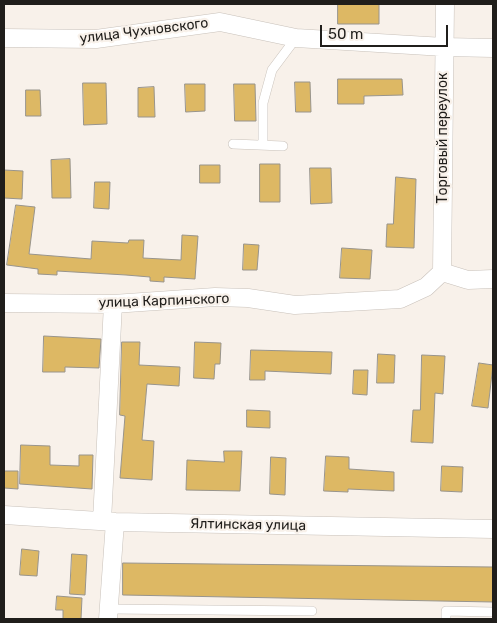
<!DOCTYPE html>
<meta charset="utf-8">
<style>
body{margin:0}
#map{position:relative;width:497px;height:623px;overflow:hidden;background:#f8f1ea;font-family:Rubik,sans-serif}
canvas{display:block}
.frame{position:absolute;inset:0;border:5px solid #201e1b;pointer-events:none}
.scale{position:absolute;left:320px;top:25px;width:128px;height:22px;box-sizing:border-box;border:2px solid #201e1b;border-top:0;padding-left:6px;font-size:15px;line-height:18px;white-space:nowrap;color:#201e1b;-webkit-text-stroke:4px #f8f1ea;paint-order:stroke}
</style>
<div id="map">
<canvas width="497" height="623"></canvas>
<div class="frame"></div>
<div class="scale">50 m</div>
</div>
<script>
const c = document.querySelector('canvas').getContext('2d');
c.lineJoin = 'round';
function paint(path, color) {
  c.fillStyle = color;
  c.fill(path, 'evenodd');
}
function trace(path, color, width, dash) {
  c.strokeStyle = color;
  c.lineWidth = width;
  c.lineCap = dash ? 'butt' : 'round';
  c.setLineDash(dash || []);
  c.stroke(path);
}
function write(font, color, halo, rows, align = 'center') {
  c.font = font + ' Rubik,sans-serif';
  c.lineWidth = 4.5;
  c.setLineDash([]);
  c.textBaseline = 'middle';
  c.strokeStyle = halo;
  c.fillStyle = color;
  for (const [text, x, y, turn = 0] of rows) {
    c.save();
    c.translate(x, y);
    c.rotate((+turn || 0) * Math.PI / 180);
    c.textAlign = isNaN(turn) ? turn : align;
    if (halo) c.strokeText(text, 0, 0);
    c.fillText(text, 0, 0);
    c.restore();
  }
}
const building = new Path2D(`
 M338 4H379V24H338Z
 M338 79H402L403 95 364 96V104H338Z
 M295 82H310L311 112H296Z
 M83 83H106L107 124 84 125Z
 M185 84H205V111L186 112Z
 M234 84H255L256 121H235Z
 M154 87 155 117H138V88Z
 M26 90H40L41 116H26Z
 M70 159 71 198H52L51 160Z
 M260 164H280V202H260Z
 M200 165H220V183H200Z
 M310 168H331L332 203 311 204Z
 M4 170 23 171 22 199 4 198Z
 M396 177 416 179 414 248 386 247 387 224H393Z
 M95 182H110L109 209 94 208Z
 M16 205 35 207 29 254 91 259 92 241 128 243 129 240H144L143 258 181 260 182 235 198 236 195 279 164 277V282L150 281V277L126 275 57 271V275L38 274V269L7 265Z
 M244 244 259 245 257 270H243Z
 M342 248 372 250 370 279 340 278Z
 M44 336 101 339 99 368 65 367V372H43Z
 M122 342H140L139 365 180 367 179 386 147 384 142 440 154 441 152 480 120 478 125 416 120 415Z
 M195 342 221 343 220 364H215L214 379 194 378Z
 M251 350 332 352 331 374 265 371V380H250Z
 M378 354 395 355 394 383H377Z
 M422 355 445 356 443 394 435 393 433 443 411 442 413 410H420Z
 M479 363 493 365 488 408 472 406Z
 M354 370H368L367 395 353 394Z
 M247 410 270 411V428L247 427Z
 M21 445 50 446V465L79 466V455H93L92 489 20 484Z
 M224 451H242L240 491 186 490 187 460 224 462Z
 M326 456 349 457V469L394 472V491L348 489V492L324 491Z
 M271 457 286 458 285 495 270 494Z
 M442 466 463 467 462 492 441 491Z
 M4 471H18V489L4 488Z
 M22 549 39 551 37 576 20 575Z
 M72 554 87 555 85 595 70 594Z
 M123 563 493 567V602L123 595Z
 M57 596 82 598 81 619H63V610H56Z`);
const lane = new Path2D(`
 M233 144 283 146
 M263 145V103L272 70 296 38
 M110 609 312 611
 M446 619V611L493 612`);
const street = new Path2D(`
 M4 38 96 39 220 22 296 38 444 47 493 48
 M442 272 445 4
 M4 303 113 304 215 297 248 298 295 305 400 299 426 287 442 272 468 280 493 279
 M4 515 115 522 493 529
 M102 521 113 304
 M108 619 115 522`);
const streetNames = [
 ["улица Чухновского",144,31,-7],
 ["Торговый переулок",443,138,-90],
 ["улица Карпинского",164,301,-2],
 ["Ялтинская улица",248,525,1]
];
paint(building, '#ddb864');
trace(building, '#98948c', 1);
trace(lane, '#c8c1ba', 10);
trace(street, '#c8c1ba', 19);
trace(lane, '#fff', 9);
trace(street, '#fff', 18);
write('14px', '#201e1b', '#f8f1ea', streetNames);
</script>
